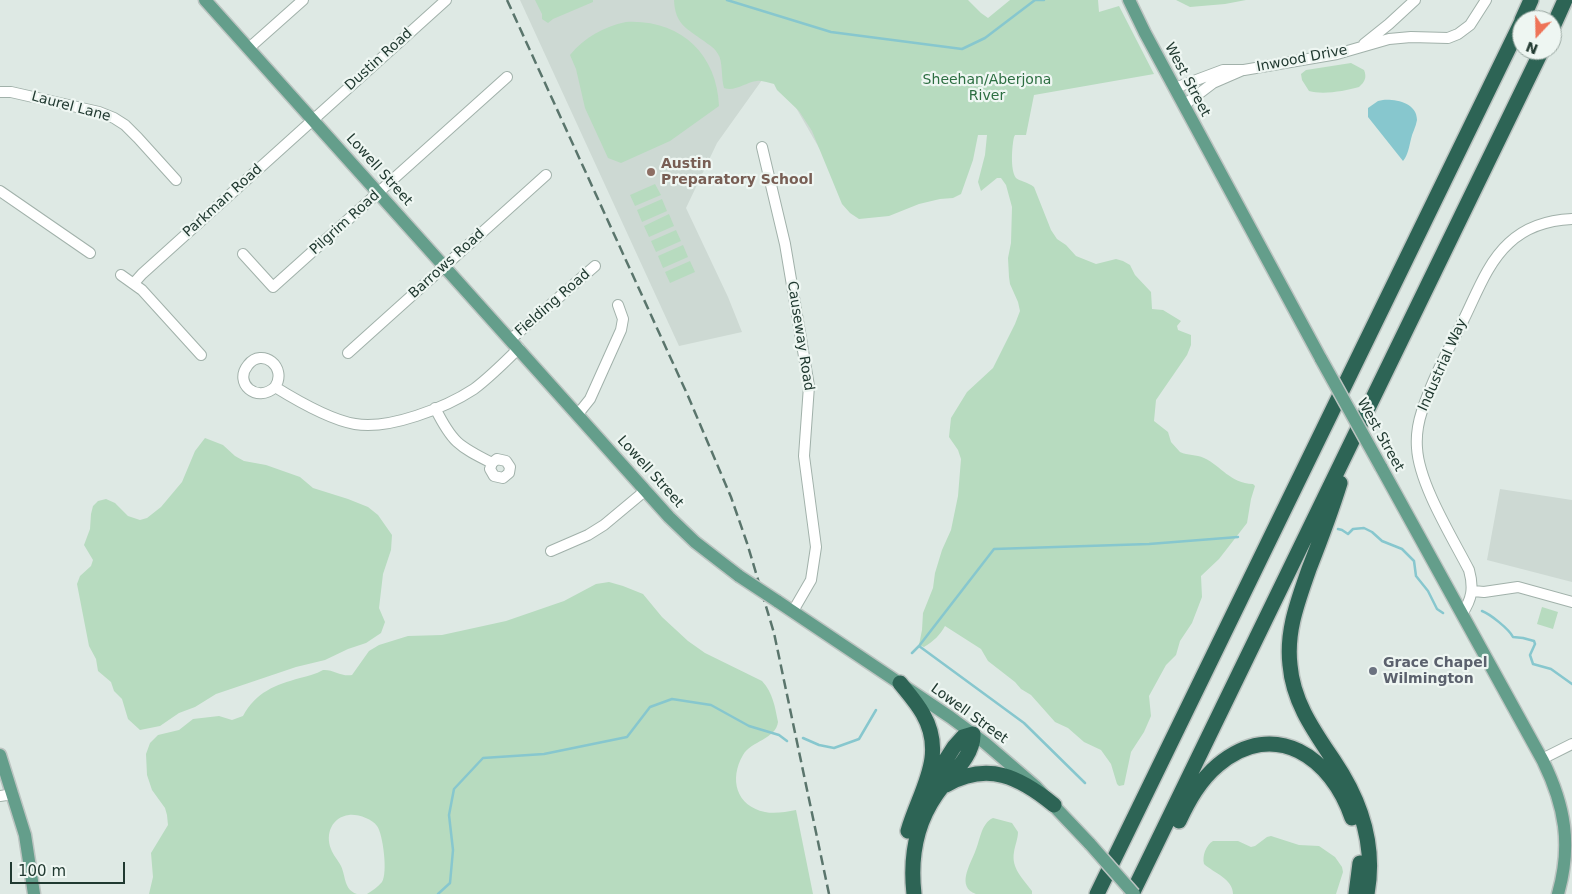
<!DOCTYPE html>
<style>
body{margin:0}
#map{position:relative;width:1572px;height:894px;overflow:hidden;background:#dee9e4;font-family:"DejaVu Sans",sans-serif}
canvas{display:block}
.north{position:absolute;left:1512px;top:10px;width:50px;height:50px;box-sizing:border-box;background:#eef6f2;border:1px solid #9caaa4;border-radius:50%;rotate:201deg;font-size:14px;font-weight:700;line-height:20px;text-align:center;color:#203930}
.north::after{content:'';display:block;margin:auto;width:18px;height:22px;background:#ee7357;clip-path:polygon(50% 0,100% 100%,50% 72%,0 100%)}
.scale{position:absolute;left:10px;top:862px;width:115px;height:22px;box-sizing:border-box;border:2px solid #203930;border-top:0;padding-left:6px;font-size:15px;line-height:18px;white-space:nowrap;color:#203930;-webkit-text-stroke:4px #eef6f2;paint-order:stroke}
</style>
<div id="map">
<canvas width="1572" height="894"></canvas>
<div class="north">N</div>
<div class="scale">100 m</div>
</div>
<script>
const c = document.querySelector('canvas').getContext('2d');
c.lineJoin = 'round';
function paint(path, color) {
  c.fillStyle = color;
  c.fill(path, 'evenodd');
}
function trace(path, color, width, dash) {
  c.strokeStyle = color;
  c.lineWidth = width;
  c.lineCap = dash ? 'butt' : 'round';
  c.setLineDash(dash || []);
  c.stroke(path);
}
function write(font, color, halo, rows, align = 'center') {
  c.font = font + ' "DejaVu Sans",sans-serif';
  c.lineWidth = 4.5;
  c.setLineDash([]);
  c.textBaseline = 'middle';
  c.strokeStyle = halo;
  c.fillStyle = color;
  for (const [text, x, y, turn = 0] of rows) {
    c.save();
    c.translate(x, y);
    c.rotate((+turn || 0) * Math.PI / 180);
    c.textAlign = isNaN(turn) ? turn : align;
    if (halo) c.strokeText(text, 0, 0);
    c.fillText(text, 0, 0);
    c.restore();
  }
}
const built = new Path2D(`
 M520 0H956L849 200 772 66 717 143 686 208 728 297 742 332 679 346Z
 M1500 489 1572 500V582L1487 560Z`);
const green = new Path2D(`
 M535 0H593V2L553 19 548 23 542 19V14Z
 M674 0H968L981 13 988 18 1010 0H1098L1099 12 1119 6 1154 74 1034 95 1026 135H1015L1014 137C1012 146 1010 170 1016 178 1019 181 1028 182 1034 187L1051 230 1057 239 1066 245 1076 256 1096 264 1116 259 1123 261 1130 265 1135 275 1151 292 1152 309 1163 310 1181 321 1177 326 1178 330 1191 335V345L1187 355 1156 400 1154 421 1168 432 1171 442 1180 452C1188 456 1196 454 1204 458 1221 466 1230 483 1253 484L1255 486 1251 499 1247 523 1219 559 1201 576 1202 597 1192 623 1180 641 1176 655 1166 665 1149 696 1151 716 1144 732 1131 752 1124 785 1119 786 1117 784 1111 764 1101 750 1084 742 1068 728 1055 722 1031 695 1021 689 1015 682 988 661 981 649 945 626C940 635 934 641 924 647L919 645 922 630 923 613 933 588 935 573 942 550 951 530 958 496 961 459 958 450 949 437 951 418 967 392 993 368 1015 324 1020 311 1018 302 1010 284 1009 277 1008 258 1011 243 1012 207 1006 185 1001 178H997L981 191 978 182 985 155 987 135H978L973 160 961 194 953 198 940 199 919 204 889 216 859 219 850 213 842 204 812 131 799 111 777 90 774 84C768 83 762 80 757 81 746 82 735 92 724 88 721 78 723 61 718 54 715 48 709 45 704 41 686 28 675 24 674 0Z
 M1176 0H1246L1225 4 1190 7Z
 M626 22C679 19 717 53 719 106L670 141 621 163 608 158 585 108 576 69 570 55C585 37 603 27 626 22Z
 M1351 63 1364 70C1367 77 1365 82 1359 87 1345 91 1323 95 1309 91L1302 80 1301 74 1306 70Z
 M655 184 661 195 635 206 630 195Z
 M662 199 667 211 642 222 637 210Z
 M669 214 674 226 649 237 644 226Z
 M676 230 681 241 656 252 651 241Z
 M683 245 688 257 663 268 658 256Z
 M690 261 695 272 670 283 665 272Z
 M205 438 223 445 235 456 244 461 266 465 300 477 313 488 348 499 368 507 378 515 392 535 391 550 383 574 379 608 385 622 381 633 366 643 348 649 325 660 296 667 216 694 195 707 179 713 160 726 140 730 128 719 122 699 114 691 111 682 98 671 96 659 89 646 77 584 80 576 91 566 93 560 84 545 90 529 91 514 93 506 98 501 106 499 115 503 128 516 140 520 147 518 161 507 182 482 195 451Z
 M609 582 623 586 643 594 662 617 688 641 705 653 762 681C773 693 775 707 778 722 776 739 751 741 743 755 729 779 736 806 765 812 774 814 786 812 796 810L813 894H367C372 891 378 887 382 882 388 873 383 834 377 826 372 819 358 814 349 815 332 817 325 834 331 849 333 855 338 860 341 866 346 877 344 890 357 894H149L153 877 151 853 168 825 167 815 165 808 152 790 147 775 146 754 150 743 158 735 179 730 193 719 219 716 232 720 243 716C256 692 275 685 300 678 308 676 316 674 323 670 333 669 341 677 352 675L369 651 379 645 408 636 442 635 506 621 564 601 596 584Z
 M1542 607 1558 612 1553 629 1537 624Z
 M993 818 1012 823 1018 832C1018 839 1015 845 1014 852 1011 868 1023 879 1032 891V894H976C956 887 970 865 975 852 980 841 981 823 993 818Z
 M1271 836 1299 845 1319 846 1335 857 1342 867 1343 872 1336 894H1233C1233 879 1214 873 1204 864 1202 856 1206 845 1213 841H1238L1251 847 1255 846 1267 837Z`);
const water = new Path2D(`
 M1383 100C1396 99 1417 103 1417 120 1416 127 1412 133 1411 139 1409 147 1408 155 1403 161L1368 117V108L1378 101Z`);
const stream = new Path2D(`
 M727 0 831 32 962 49 985 38 1035 0H1044
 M1338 529 1342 530 1348 534 1353 529 1364 528 1372 532 1382 541 1402 549 1414 561 1416 576 1428 591 1437 609 1443 613
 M1482 611C1490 614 1509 629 1513 637L1523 638 1534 641 1535 644 1530 655 1533 664 1551 669 1572 684
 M919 646 994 549 1149 544 1238 537
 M912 653 919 646 1024 723 1085 783
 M803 738 819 745 834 748 859 739 876 710
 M438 894 450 883 453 850 449 815 454 789 483 758 544 754 627 737 650 707 672 699 711 705 749 726 779 735 787 741`);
const minor = new Path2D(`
 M1364 44 1389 24 1415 0
 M249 48 303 0
 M1175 88 1223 70H1244L1337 54 1389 39 1411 37 1448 38 1458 34 1470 25 1486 0
 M0 92H11L99 112 114 118 125 125 138 138 176 180
 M1184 105 1213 83 1243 70
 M762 147 785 244 809 386 804 456 816 547 811 580 793 611
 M0 191 90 253
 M243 254 273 287 507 77
 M121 275 142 290 201 355
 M134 283 142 274 446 0
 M511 339 595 266
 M348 353 546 175
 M275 387C257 404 233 383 248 365 262 347 288 367 275 387 296 400 331 420 355 424 389 430 445 408 474 389 490 377 505 362 519 348
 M435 408C452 442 458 446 492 463L490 469 494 476 503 478 509 473 510 467 506 461 497 459 492 463
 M578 414 590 399 621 330 623 319 618 305
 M551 551 588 535 604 525 646 490
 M1473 591 1484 592 1518 587 1572 602
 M1462 614C1472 599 1474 588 1469 570 1452 537 1419 484 1417 448 1416 435 1418 423 1422 411 1432 380 1448 350 1463 321 1476 295 1487 263 1509 243 1526 227 1549 220 1572 219
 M1542 759 1572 744
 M0 796 13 794`);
const major = new Path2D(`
 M205 0 669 517 695 542 739 576
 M1129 0 1145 33 1321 359
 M1381 467 1543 761C1565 806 1572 845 1558 894
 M777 601 950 717 985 743 1035 786 1090 844
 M0 755 25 835 34 894`);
const highway = new Path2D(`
 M1522 20 1531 0
 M1552 29 1565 0
 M1340 483C1331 512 1320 541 1309 569 1298 601 1286 631 1290 665 1293 702 1314 731 1334 761 1361 801 1376 845 1367 894
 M900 683C908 693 917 703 923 714 947 756 920 790 908 831
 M946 785C988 761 1020 777 1054 805
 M1179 821C1189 800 1200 780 1218 765 1275 717 1332 758 1352 818
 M914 894C910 859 916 824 936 795 948 777 974 757 973 734L963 737 954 747 920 800
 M1097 894 1522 21
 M1132 894 1542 50
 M1356 894 1360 863`);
const rail = new Path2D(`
 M507 0 688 396 731 497 747 543 774 633 829 894`);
const majorBridge = new Path2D(`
 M1321 359 1381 467
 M739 576 777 601
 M1090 844 1134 894`);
const markers = [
 [651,172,5,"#8d6e63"],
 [1373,671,5,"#6b7280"]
];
const streetNames = [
 ["Inwood Drive",1302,59,-11],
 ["Dustin Road",379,60,-42],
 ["West Street",1187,80,62],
 ["Laurel Lane",71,107,15],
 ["Lowell Street",379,170,48],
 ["Parkman Road",223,201,-42],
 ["Pilgrim Road",345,223,-42],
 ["Barrows Road",447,264,-42],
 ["Fielding Road",553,303,-41],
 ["Causeway Road",800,336,81],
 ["Industrial Way",1443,365,-66],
 ["West Street",1380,435,61],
 ["Lowell Street",650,472,48],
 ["Lowell Street",969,714,36]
];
const parkNames = [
 ["Sheehan/Aberjona",987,80],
 ["River",987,96]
];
const educationNames = [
 ["Austin",661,164],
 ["Preparatory School",661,180]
];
const worshipNames = [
 ["Grace Chapel",1383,663],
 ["Wilmington",1383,679]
];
paint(built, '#cdd9d3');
paint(green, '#b7dbbf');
paint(water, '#87c7ce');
trace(stream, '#87c7ce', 2.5);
trace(minor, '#a1b1aa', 12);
trace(major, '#bcc4c1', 15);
trace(highway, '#bcc4c1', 18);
trace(minor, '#fff', 10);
trace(major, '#649e8b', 12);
trace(highway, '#2d6455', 15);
trace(rail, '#5a756c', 2.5, [10, 5]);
trace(majorBridge, '#bcc4c1', 15, []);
trace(majorBridge, '#649e8b', 12);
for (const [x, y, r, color] of markers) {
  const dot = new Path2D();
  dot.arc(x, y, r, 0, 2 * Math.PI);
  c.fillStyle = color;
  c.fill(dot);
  trace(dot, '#eef6f2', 2);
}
write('14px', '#203930', '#eef6f2', streetNames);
write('14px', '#2c6e41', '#eef6f2', parkNames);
write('bold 14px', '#785e54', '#eef6f2', educationNames, 'left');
write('bold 14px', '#5b616d', '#eef6f2', worshipNames, 'left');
</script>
